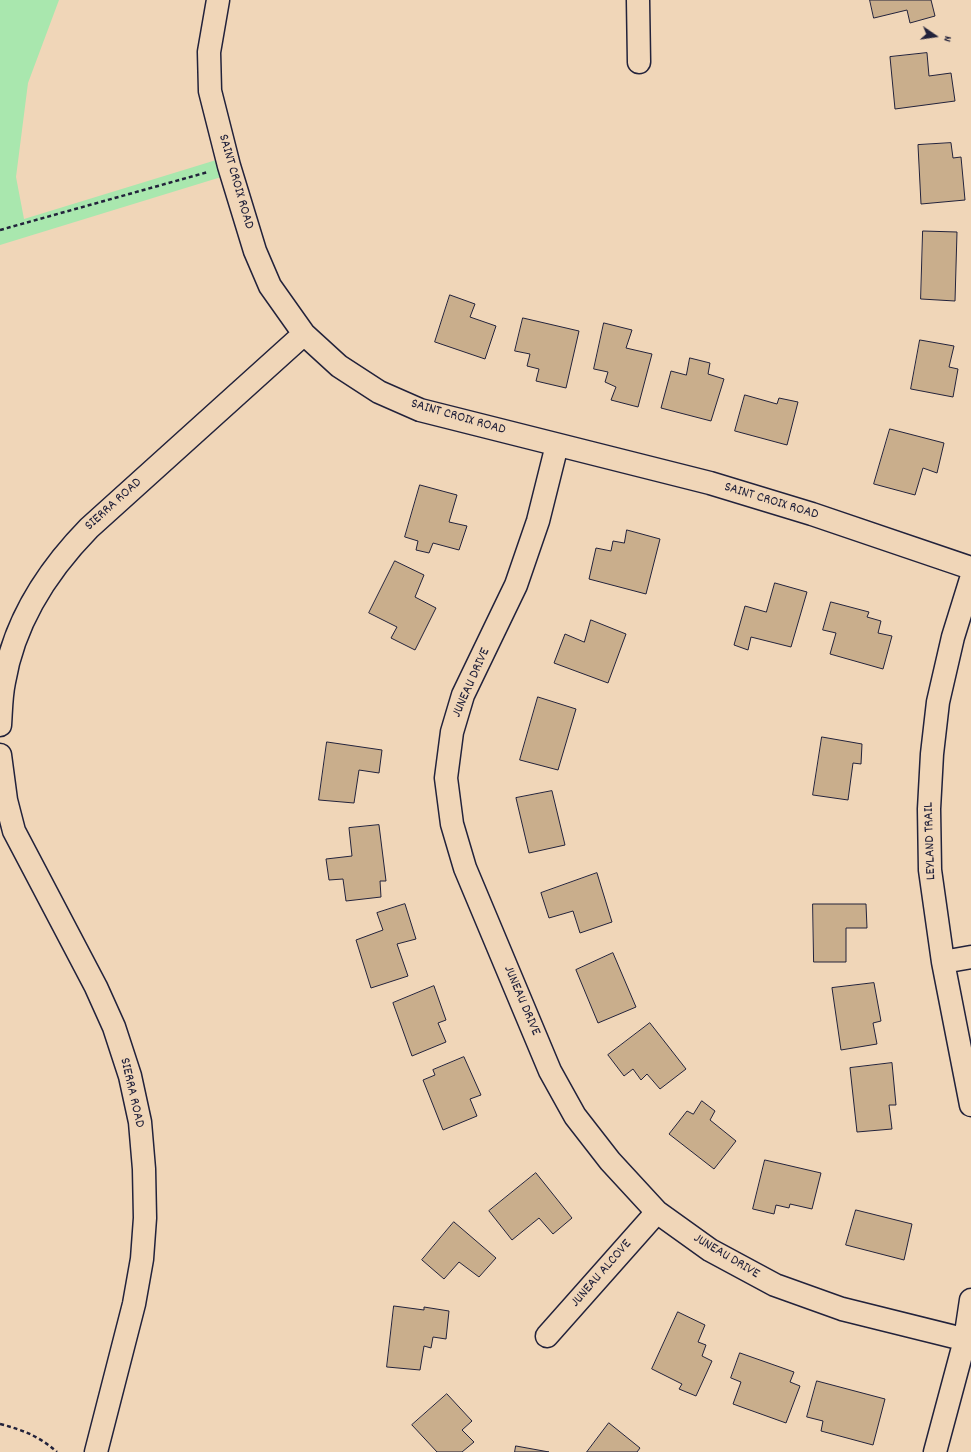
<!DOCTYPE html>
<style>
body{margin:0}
#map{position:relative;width:971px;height:1452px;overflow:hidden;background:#f0d6b8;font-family:Dekko,sans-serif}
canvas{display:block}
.north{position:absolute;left:915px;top:16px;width:40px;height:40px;-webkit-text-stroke:3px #f0d6b8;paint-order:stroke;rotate:103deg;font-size:11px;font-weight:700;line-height:16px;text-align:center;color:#22223b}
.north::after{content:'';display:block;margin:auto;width:14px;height:18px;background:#22223b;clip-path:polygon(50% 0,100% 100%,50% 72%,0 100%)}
</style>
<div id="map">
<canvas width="971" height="1452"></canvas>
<div class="north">N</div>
</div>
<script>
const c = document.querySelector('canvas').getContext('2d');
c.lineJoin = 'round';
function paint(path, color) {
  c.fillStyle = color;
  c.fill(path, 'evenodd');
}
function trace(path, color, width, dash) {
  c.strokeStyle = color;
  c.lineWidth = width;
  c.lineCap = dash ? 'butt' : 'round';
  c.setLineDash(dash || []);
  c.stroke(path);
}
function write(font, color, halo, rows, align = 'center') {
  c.font = font + ' Dekko,sans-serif';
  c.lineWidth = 3.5;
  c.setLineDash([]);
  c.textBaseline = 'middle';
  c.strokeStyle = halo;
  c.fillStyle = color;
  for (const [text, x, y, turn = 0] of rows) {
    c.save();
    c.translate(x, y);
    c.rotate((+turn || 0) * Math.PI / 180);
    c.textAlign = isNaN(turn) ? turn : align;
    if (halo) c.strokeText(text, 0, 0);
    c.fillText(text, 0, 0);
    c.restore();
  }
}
const green = new Path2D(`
 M0 0H59L28 83 16 177 24 219 226 157 231 174 0 245Z`);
const building = new Path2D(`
 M870 0H931L935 16 910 23 907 10 874 18Z
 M927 53 929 76 951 73 955 101 895 109 890 57Z
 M951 143 953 158 961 157 965 200 921 204 918 145Z
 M923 231 957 232 955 301 921 299Z
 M450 295 475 304 470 317 496 326 485 359 435 342Z
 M523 318 579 331 566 388 536 381 539 369 527 366 530 354 515 351Z
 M604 323 632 330 626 348 652 354 638 407 611 400 616 387 605 382 608 372 594 369Z
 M920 340 954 346 949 367 958 369 953 397 911 389Z
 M690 358 710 363 708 374 724 379 711 421 661 408 671 371 686 375Z
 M745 395 777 404 779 398 798 402 787 445 735 431Z
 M890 429 944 443 937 473 923 468 915 495 874 484Z
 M420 485 457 495 449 522 467 526 459 550 433 543 429 553 416 550 418 541 405 537Z
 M627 530 660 539 646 594 589 579 596 548 611 551 613 541 624 543Z
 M395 561 424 575 415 597 436 608 415 650 391 638 397 627 369 613Z
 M775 583 807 592 791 647 751 637 748 650 734 645 745 606 766 612Z
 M831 602 869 612 867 617 881 621 878 633 892 636 883 669 830 654 836 633 823 630Z
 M591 620 626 634 608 683 554 663 565 634 584 642Z
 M538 697 576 709 558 770 520 760Z
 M822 737 862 744 861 764 853 763 848 800 813 795Z
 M327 742 382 750 379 773 359 770 354 803 319 800Z
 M552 791 565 845 529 853 516 798Z
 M379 825 386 881H380L381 897 346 901 343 879 329 880 326 859 352 856 349 828Z
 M597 873 612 922 580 933 573 911 549 918 541 893Z
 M405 904 416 939 397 944 408 976 371 988 356 940 383 930 377 913Z
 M813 904H866L867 928H846V962H814Z
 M613 953 636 1007 598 1023 576 970Z
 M874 983 881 1021 873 1023 877 1044 841 1050 832 988Z
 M434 986 446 1020 438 1023 446 1042 412 1056 393 1003Z
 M650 1023 686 1069 660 1089 647 1074 641 1080 633 1069 624 1076 608 1055Z
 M464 1057 481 1095 470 1099 477 1116 443 1130 423 1080 435 1075 433 1070Z
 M892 1063 896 1105H889L892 1129 857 1132 850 1068Z
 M702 1101 715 1111 710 1120 736 1141 714 1169 669 1134 687 1111 693 1114Z
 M765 1160 821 1173 812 1209 790 1204 789 1208 776 1205 774 1214 753 1209Z
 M536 1173 572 1218 553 1234 539 1218 512 1240 489 1211Z
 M856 1210 912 1224 904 1260 846 1245Z
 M454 1222 496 1258 479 1277 459 1262 444 1279 422 1260Z
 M394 1306 424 1310V1307L449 1311 446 1339 433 1337 431 1348 424 1346 420 1370 387 1367Z
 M678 1312 705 1325 698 1342 706 1345 702 1356 712 1361 696 1396 679 1389 682 1384 652 1369Z
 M740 1353 794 1372 790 1382 800 1386 786 1423 733 1404 741 1382 731 1378Z
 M817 1381 885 1399 873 1445 821 1431 823 1421 807 1417Z
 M447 1394 472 1421 462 1430 474 1442 462 1452H437L412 1425Z
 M609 1423 640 1448 637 1452H587Z
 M516 1446 549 1452H515Z`);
const path = new Path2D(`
 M0 230 208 172
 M0 1424C23 1430 39 1436 57 1452`);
const minor = new Path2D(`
 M218 0 209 52 210 91 229 166 255 251 270 286 304 334 339 366 379 392 420 410 710 483 812 514 971 568
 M638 0 639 62
 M557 445 538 521 516 585 463 695 452 732 446 778 452 824 465 868 550 1071 575 1116 610 1161 657 1212 710 1250 775 1285 842 1309 971 1341
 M971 579 953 637 938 702 932 754 929 809 930 870 943 962 971 1105
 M0 725C1 711 1 696 4 682 14 622 48 570 89 528L304 334
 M0 755 6 800 14 831 96 987 114 1027 130 1076 140 1122 144 1169 145 1218 142 1259 134 1304 96 1452
 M943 962 971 957
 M547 1336 657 1212
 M935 1452 965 1340 971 1300`);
const streetNames = [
 ["SAINT CROIX ROAD",235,182,74],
 ["SAINT CROIX ROAD",458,418,16],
 ["SAINT CROIX ROAD",771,502,17],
 ["SIERRA ROAD",114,505,-42],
 ["JUNEAU DRIVE",472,683,-66],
 ["LEYLAND TRAIL",931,841,-92],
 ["JUNEAU DRIVE",521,1001,67],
 ["SIERRA ROAD",131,1093,77],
 ["JUNEAU DRIVE",726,1257,31],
 ["JUNEAU ALCOVE",602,1274,-49]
];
paint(green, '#a9e7ae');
paint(building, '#c9ae8c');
trace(building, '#22223b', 1);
trace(minor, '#22223b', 25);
trace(path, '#22223b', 2.5, [4, 3]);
trace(minor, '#f0d6b8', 22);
write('14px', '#22223b', '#f0d6b8', streetNames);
</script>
